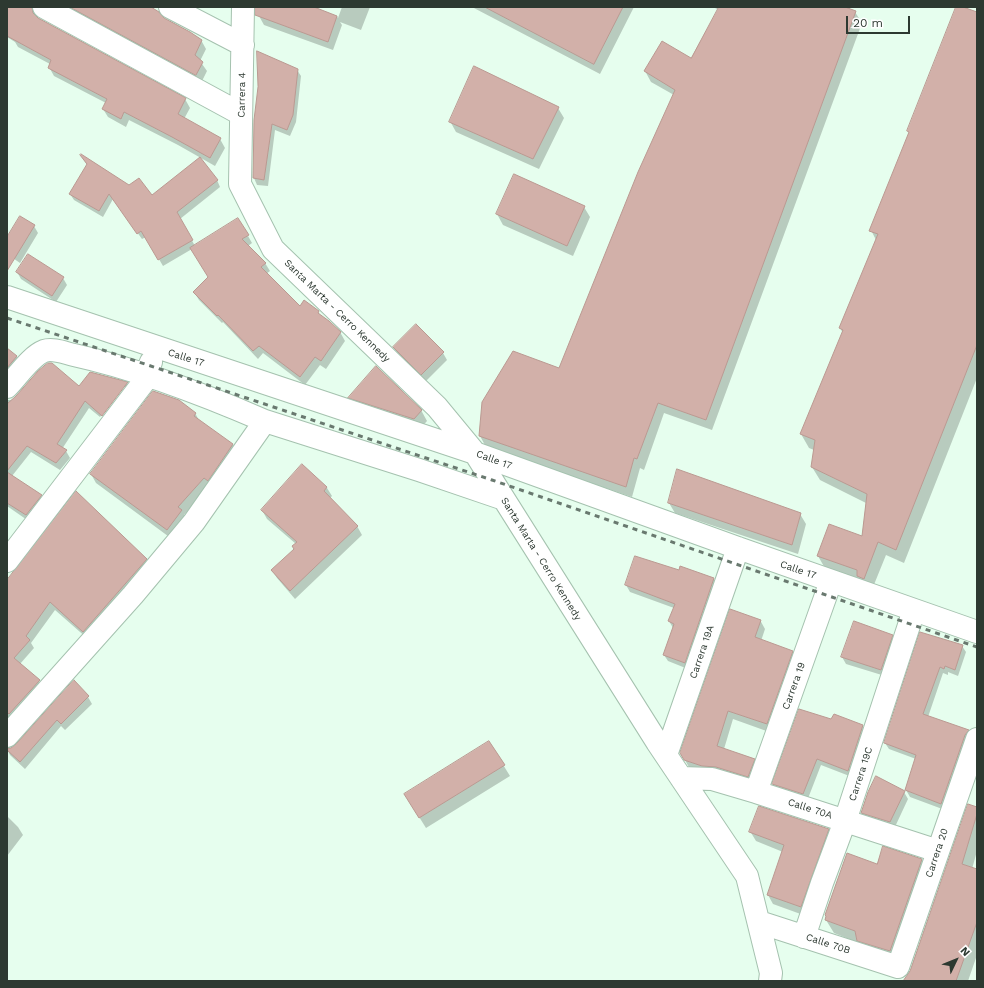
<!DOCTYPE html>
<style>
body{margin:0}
#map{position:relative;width:984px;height:988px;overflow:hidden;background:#e6feee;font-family:"Work Sans",sans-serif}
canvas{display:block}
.frame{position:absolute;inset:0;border:8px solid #2d3931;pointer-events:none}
.north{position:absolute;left:936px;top:940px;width:40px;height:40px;-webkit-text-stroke:3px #fff;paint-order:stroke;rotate:47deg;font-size:11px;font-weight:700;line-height:16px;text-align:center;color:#2d3931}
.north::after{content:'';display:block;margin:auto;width:14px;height:18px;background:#2d3931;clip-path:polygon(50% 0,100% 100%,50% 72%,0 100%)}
.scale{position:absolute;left:846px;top:16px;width:64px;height:18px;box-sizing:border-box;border:2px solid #2d3931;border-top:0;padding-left:5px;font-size:12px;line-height:14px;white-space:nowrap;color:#2d3931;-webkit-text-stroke:3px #fff;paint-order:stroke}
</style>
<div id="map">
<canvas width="984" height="988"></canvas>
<div class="frame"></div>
<div class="north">N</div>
<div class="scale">20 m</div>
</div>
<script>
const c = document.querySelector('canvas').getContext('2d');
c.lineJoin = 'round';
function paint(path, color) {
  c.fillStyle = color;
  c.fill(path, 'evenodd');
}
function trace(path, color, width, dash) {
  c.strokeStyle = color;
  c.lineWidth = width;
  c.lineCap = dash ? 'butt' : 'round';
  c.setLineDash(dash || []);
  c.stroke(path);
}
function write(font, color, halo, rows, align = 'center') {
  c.font = font + ' "Work Sans",sans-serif';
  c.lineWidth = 3.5;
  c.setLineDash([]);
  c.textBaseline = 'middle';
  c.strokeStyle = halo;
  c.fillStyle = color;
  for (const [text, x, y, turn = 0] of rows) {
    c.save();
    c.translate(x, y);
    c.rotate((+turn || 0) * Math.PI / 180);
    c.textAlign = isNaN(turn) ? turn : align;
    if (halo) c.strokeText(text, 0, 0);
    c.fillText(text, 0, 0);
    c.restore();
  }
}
const shadow = new Path2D(`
 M7 7H32L37 14V18L185 99 190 108 184 119 220 139 225 148 215 166 178 145 129 120 126 127 108 117 103 109 106 103 54 76 49 67 50 64 18 47 15 42 7 37Z
 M62 7H149L164 19 201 40 206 49 200 61 207 71 201 83Z
 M262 7H311L337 16 338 18 342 7H370L361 30 340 22 342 25 333 50 264 25 259 16Z
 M472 7H634L600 74Z
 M713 7H842L855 12 862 23 712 430 664 413 644 470 640 468 632 497 486 447 480 436 560 370 674 95 651 82 645 71 691 59 719 10Z
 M957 7H961L977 14V378L904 563 886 555 871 592 826 570 818 556 862 537 866 503 820 480 812 467 814 450 809 448 801 434 843 333 840 328 876 240 871 230 910 133Z
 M297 70 301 76 296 122 290 136 275 130 268 186 257 185 254 178 255 120Z
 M558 108 564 118 539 169 456 132 450 121Z
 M81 156 129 187 152 197 217 180 220 187 180 219 195 246 248 236 252 243 248 246 265 263 270 271 266 274 300 307 318 312 321 316 340 332 345 341 326 369 320 365 305 385 263 353 258 359 223 322 222 323 199 300 194 292 209 277 192 249 163 266 146 237 142 239 113 199 103 217 74 200 70 194 87 165Z
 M584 207 590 217 573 256 503 225 497 214Z
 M34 226 38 233 20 263 7 254V239Z
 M17 272 63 278 67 285 56 302 21 279Z
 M394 348 443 353 447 360 426 381 398 354Z
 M7 349 17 357 21 364 7 379Z
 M90 373 127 383 131 390 106 422 102 418 126 387H123L100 417 89 408 62 449 66 451 70 458 60 470 31 452 12 476 41 496 45 502 30 522 7 506V400H11L16 397 79 387Z
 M349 398 421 410 427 421 420 429 355 408Z
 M195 413 200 422 233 445 238 454 184 515 186 520 172 539 96 483 91 474Z
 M302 466 327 488 332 496 330 498 357 526 362 535 295 599 277 578 272 570 295 549 296 544 267 519 262 510Z
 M669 503 800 514 806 524 798 554 675 513Z
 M146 560 151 568 88 639 55 610 31 643 34 648 20 664 39 681 44 689 7 730V582Z
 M679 572 714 579 717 586 688 669 668 661 664 655 673 628 669 621 674 608 630 592 626 585Z
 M760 620 765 629 761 641 792 651 797 660 772 733 733 719 724 749 754 759 759 768 753 785 690 769 681 753Z
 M921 633 962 646 966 652 958 676 948 672V675L943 673 928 717 968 731 972 737 945 810 910 797 906 790 916 759 889 749 885 743Z
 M892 636 896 642 885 676 846 664 842 657Z
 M88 697 92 704 65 730 61 726 25 769 10 755 7 749H12Z
 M832 720 862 726 866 733 852 777 821 765 807 801 777 791 773 784Z
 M489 742 510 776 426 828 411 804Z
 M904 792 908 799 894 829 866 820 862 813Z
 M977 808V851L972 869 977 871V955L968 981H904L911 972Z
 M7 816 18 827 23 835 7 856Z
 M828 830 834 839 806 916 773 904 768 895 783 852 756 841 750 831Z
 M922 860 929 874 898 965 866 954 859 943 834 933 826 920 878 865Z`);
const building = new Path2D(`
 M7 7H32L33 13 38 18 186 98 178 114 221 138 210 158 172 137 124 112 121 119 102 109 107 99 48 68 51 60 7 36Z
 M70 7H151L159 12 164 18 190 32 202 40 195 55 203 62 196 75Z
 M255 7H314L337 16 328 42 255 15Z
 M485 7H623L594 64Z
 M719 7H845L856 11 706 420 658 403 637 459 634 458 626 487 479 436 482 402 513 351 559 368 638 172 675 90 644 71 662 41 691 58Z
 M956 7H963L977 12V345L896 550 878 542 864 579 857 576V570L817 556 829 524 862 536 867 494 811 467 815 440 800 434 843 330 839 328 878 234 869 231 909 132 907 131Z
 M257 51 298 69 293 115 287 130 272 124 264 180 253 178 254 120 258 87Z
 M474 66 559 107 533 159 449 122Z
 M81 154 129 185 139 178 152 195 200 157 218 180 177 212 193 240 158 260 141 231 137 234 109 194 99 211 69 194 87 164 80 155Z
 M514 174 585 206 567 246 496 214Z
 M20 216 35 225 7 271V237Z
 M238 218 249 235 242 239 266 263 261 267 300 306 304 300 319 311 318 313 329 321 341 332 321 361 315 357 300 377 259 346 253 351 218 315 217 316 193 292 208 277 190 248Z
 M28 254 64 277 52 296 16 272Z
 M416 324 444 352 421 375 393 347Z
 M7 348 17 356 7 368Z
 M48 363H52L79 386 90 372 128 382 102 416 85 401 57 444 67 450 56 463 27 446 7 471V404L16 396 38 371Z
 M376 366 422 410 414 419 348 398Z
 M153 391 179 400 196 413 194 416 233 444 208 481 204 478 178 507 182 510 167 530 90 474Z
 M302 464 327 487 324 491 358 526 290 591 271 570 294 549 292 546 297 542 261 510Z
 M677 469 801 513 792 545 668 503Z
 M7 472 42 495 26 515 7 503Z
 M76 491 147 559 83 632 50 602 26 636 30 640 14 658 40 680 9 714 7 712V580Z
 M635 556 679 570 680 566 714 578 685 663 663 655 674 624 668 621 675 604 625 585Z
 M730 609 761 620 755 637 793 651 767 724 728 711 717 746 755 759 748 777 716 767 702 766 684 760 680 753Z
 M854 621 893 635 881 670 841 657Z
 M920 632 963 645 955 670 945 666 944 669 940 667 923 714 969 730 965 735 941 804 905 790 916 755 884 743Z
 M74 680 89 696 61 724 57 720 20 762 7 750V748H11L16 744Z
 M799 709 831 719 834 714 863 725 848 771 817 759 803 794 772 784Z
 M489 741 505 765 419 818 404 794Z
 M876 776 905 791 890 822 861 813 868 792Z
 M968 804 977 807V814L962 864 977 869V922L956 981H903L910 971Z
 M759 806 829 829 801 907 767 895 784 845 749 832Z
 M883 846 922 859 890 951 857 941 855 931 825 920 826 916 825 915 847 853 877 864Z`);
const minor = new Path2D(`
 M44 7 241 114
 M170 7 243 45
 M243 7 240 184 273 249 437 407 475 453 657 742 747 876 771 973 770 981
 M7 297 475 453 738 548 977 632
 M7 387C17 377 31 356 44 351 53 348 65 353 74 355 138 369 205 395 265 421L194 522 133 595 7 736
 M265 421 419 470 504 499
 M7 561 143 383 151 362
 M666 755 738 548
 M681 778 712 779 756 792 938 851
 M756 792 831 581
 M759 922 898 967 977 739
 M804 937 822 883 845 821 914 610`);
const rail = new Path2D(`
 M7 318 492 480 977 647`);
const streetNames = [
 ["Carrera 4",242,95,-89],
 ["Santa Marta - Cerro Kennedy",337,311,44],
 ["Calle 17",186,358,18],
 ["Calle 17",494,460,20],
 ["Santa Marta - Cerro Kennedy",541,559,58],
 ["Calle 17",798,570,19],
 ["Carrera 19A",702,652,-71],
 ["Carrera 19",794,686,-70],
 ["Carrera 19C",861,774,-72],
 ["Calle 70A",810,809,18],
 ["Carrera 20",937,853,-71],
 ["Calle 70B",828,944,18]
];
paint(shadow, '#0003');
paint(building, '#d2b0a9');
trace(building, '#ba9991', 1);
trace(minor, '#a5c2af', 24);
trace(minor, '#fff', 22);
trace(rail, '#69796f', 3, [5, 5]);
write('10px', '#2d3931', '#fff', streetNames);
</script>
